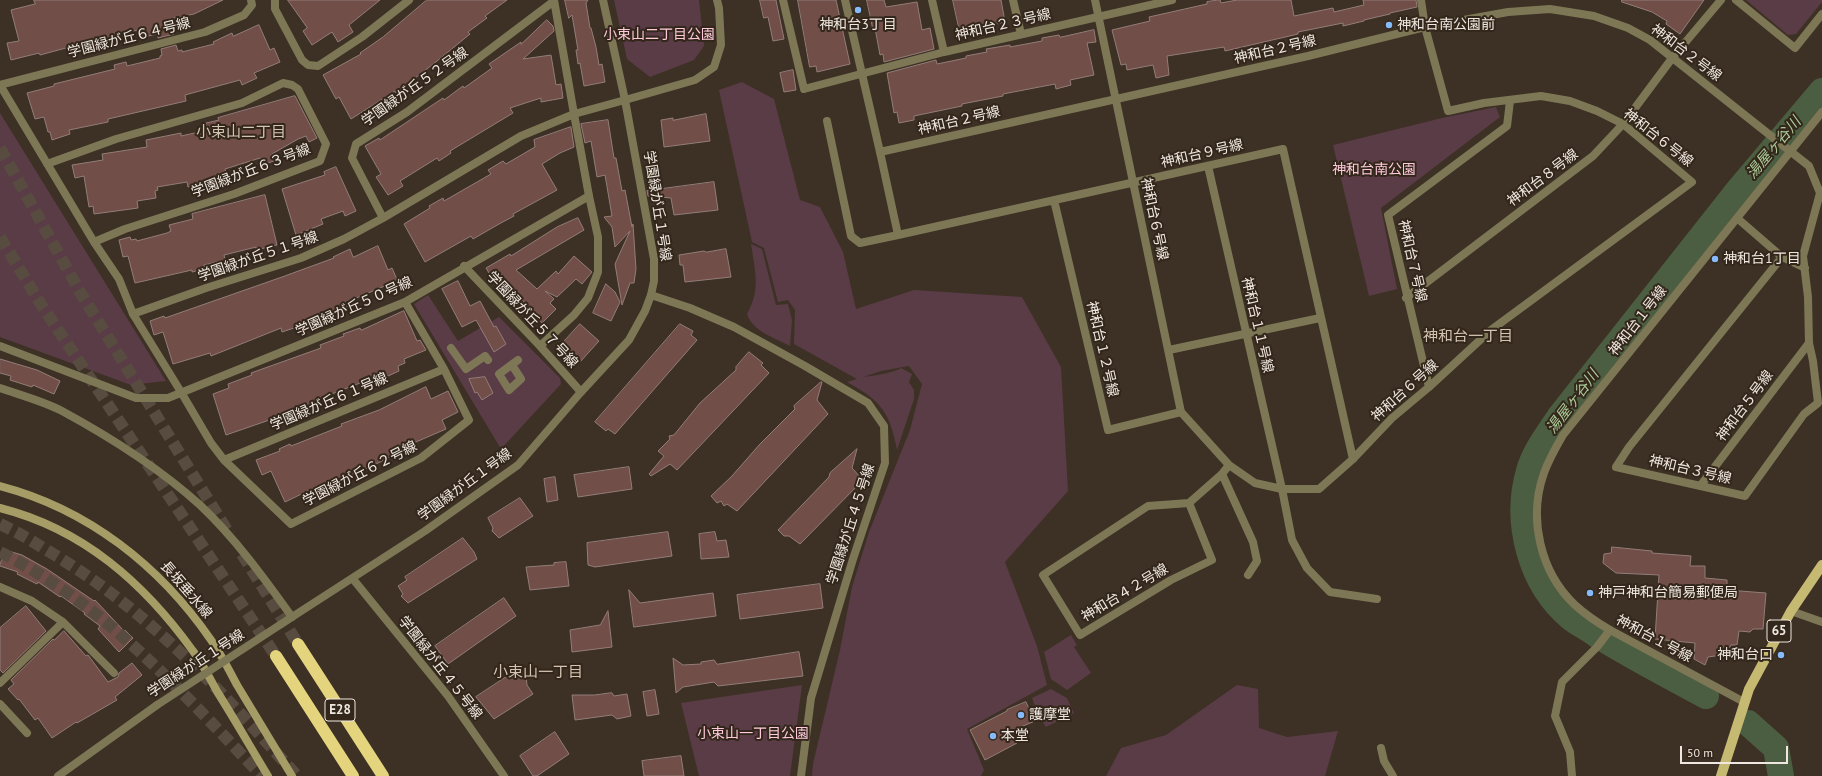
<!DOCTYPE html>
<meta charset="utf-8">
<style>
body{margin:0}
#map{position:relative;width:1822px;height:776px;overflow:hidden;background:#3d3024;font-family:"PT Sans",sans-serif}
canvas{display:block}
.scale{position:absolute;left:1680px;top:746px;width:108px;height:18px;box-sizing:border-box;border:2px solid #f0e8e0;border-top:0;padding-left:5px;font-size:12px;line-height:14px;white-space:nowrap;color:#f0e8e0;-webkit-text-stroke:3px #33261a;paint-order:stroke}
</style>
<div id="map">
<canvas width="1822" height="776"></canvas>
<div class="scale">50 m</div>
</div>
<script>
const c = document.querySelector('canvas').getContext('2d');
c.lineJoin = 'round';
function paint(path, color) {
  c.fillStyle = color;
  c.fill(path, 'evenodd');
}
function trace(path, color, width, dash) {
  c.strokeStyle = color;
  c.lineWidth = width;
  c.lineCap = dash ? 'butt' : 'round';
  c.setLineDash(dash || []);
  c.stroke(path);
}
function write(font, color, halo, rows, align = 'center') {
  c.font = font + ' "PT Sans","Noto Sans JP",sans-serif';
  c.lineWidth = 4;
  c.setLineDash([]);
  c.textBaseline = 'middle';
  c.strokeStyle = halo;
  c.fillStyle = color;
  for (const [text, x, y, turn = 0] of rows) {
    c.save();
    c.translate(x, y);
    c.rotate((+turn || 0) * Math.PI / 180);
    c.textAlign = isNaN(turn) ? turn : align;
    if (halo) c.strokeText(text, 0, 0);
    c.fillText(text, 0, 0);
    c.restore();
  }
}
const green = new Path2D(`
 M614 0H699L704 46 694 60 650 77 627 59Z
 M1746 0H1822V2L1796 34 1788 35Z
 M742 82 774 99 800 200 820 207 843 252 856 309 914 290 1022 297 1061 367 1068 491 1005 562 1037 646 1047 685 967 729 984 770 981 776H812L813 764 840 650 852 587 869 532 910 430 922 384 909 366 881 371 863 377C872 376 894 373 901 368L912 374 909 382 914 390V399L897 450C890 412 881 401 847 382L857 379 794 344 795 310 788 300 778 302 764 248 752 242 719 90Z
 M1496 107 1500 117 1381 208 1397 289 1369 296 1333 145 1442 118Z
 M0 113 166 381 131 385 0 337Z
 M751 244 762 249 776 305 788 304 792 320 790 346C775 338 752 331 747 314 761 289 755 271 751 244Z
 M428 295 458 341 499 317 560 378 561 384 501 449 414 304Z
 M1071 635 1077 645 1074 647 1091 673 1067 690 1051 679 1044 652Z
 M802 685 790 776H699L681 703Z
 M1237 685 1258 689 1259 728 1287 737 1338 731 1325 776H1106L1121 748 1166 735Z
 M1051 689 1067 698 1074 713 1046 727 1039 717 1032 698Z`);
const river = new Path2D(`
 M1706 696C1669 676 1632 657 1597 635 1589 629 1579 624 1571 618 1530 584 1514 522 1529 471 1534 452 1549 433 1560 416L1736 193 1822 91
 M1748 723 1776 748 1781 776`);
const building = new Path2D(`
 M34 0H223L194 14 169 19 174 34 158 38 157 34 139 38 137 30 116 36V39L106 41 105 37 76 43 77 45 40 55 39 53 11 60 7 43 19 41 11 10 35 4Z
 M288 0H380L349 25 353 32 338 42 332 32 312 45 303 31 307 28Z
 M427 0H507L485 16 487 18 468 32 470 34 437 61 396 93 395 91 351 119 339 97 336 99 323 75 361 54 360 53 383 37Z
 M565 0H588L586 3 590 28H591L596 47 599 65 602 64 605 82 584 86 580 63 578 64 576 50H578L572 15 569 18Z
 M760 0H776L784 39 773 41 768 17 764 18Z
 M798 0H836L850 64 817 72 816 66 810 67Z
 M867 0H884L886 7 917 2 922 30 930 28 934 49 884 62 883 54 880 55 875 28H873Z
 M953 0H1001L1005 22 960 32Z
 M1218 0H1220L1221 3 1237 0H1291L1294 16 1333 8 1334 12 1364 5 1363 0H1416L1417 7 1390 13V14L1364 20V21L1343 26V23L1298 32V34L1225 51 1224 47 1167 56 1169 75 1156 78 1153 65 1127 70 1126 64 1121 65 1112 30 1150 21 1149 17 1207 4V2Z
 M1622 0H1704L1680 34 1666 24 1667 21 1652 12 1622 2Z
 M547 20 553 26 554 31 523 59 551 55 556 85 561 84 563 98 541 102V98L510 108 513 113 450 151 451 153 439 161 437 158 400 181 403 186 388 195 376 177 381 174 365 146 379 138 380 140 443 98 444 100 463 86 464 88 492 68 489 64 521 42V44Z
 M259 25 270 50 274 48 280 62 254 73 257 78 242 85 240 80 185 95 186 101 108 119V122L69 130 70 134 52 140 50 132H48L44 117 35 119 27 93 54 86V84L115 69 114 65 126 62 127 66 160 58V56L162 55 161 49 176 45 178 51 182 50V52L214 44 213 42 232 33 233 36Z
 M1094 30 1096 42 1087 43 1094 75 1070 80 1071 85 1056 89 1055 84 1003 94V96L962 104V106L914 116V120L899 123 897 112 894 113 887 73 936 60 937 64 966 58V56L987 52 986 49 1010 45V47L1042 41V38L1059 35 1060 37Z
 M793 70 796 90 784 92 780 73Z
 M295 96 317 138 309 142 306 136 298 139 272 154 274 161 262 165 260 158 225 169 227 176 202 182 203 185 188 187 187 182 157 187 158 190 155 191 156 198 137 201 138 208 94 214 93 206 89 207 84 176 75 178 72 165 103 160 102 154 147 147 146 140 181 133V136L204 131 202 124 219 120 218 118Z
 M706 114 710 141 664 147 661 120 673 118V120Z
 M608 120 614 158H616L622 191 625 190 632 227 633 224 636 269 634 283H630L622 305 615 264 630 231 615 247 612 227 604 217 612 216 605 175 597 177 591 141 585 143 581 124Z
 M571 127 574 147 560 153 542 164 557 190 513 214 514 216 499 224 473 239 471 236 425 262 404 224 430 208 429 206 443 198 444 201 491 174 488 170 503 161 506 164 535 147 534 140Z
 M336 167 356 211 345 216 343 211 321 219 323 224 296 235 282 189 325 175 324 172Z
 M714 182 718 210 674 215 671 198 648 196 647 191Z
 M265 195 277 245 256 250V247L224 255 225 260 204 265 205 269 192 272V270L135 283 128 256 123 257 119 240 130 237 131 240 136 239 137 241 167 233 171 231 169 225 193 219 192 214Z
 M578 218 584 230 516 270 537 289 556 271 558 274 574 256 592 272 582 284 576 279 557 297 545 291 554 299 550 303 556 309 542 323 521 299 519 301 497 282 495 283 486 268 510 254 511 256 557 227Z
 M378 246 388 270 392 268 399 284 389 289 387 285 354 299 356 303 344 308 299 323 300 326 282 332 281 328 211 356 210 353 173 364 163 332 154 335 150 321 164 316 165 318 282 277 334 258 333 257 350 249 353 257Z
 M726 249 731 277 685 282 683 265H680L679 255 704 251 706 252Z
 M458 281 470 306 480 301 494 327 496 326 506 344 494 352 476 320 462 327 442 289Z
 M606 284 615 292 620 302 611 321 593 313Z
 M404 311 417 341 420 340 426 350 404 359 405 363 398 366 399 371 375 382 373 378 329 395 313 402 314 405 307 407 226 435 213 394 229 388 228 384 252 375 251 373 321 348 320 345 344 336 343 334 360 328 361 330Z
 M580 324 599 341 580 362 561 345Z
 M680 324 693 331 691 335 697 340 615 434 608 429 606 431 595 422Z
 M749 352 763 363 761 365 769 373 677 470 670 464 651 476 649 474 664 456 658 451 670 439 669 436 674 435 700 403 736 370V367Z
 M0 359 37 370 60 381 54 394 33 385 32 387 10 380 11 376 0 373Z
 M485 377 493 393 482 400 477 392 475 393 469 379Z
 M821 382H822L817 400 828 414 737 511 727 504 724 506 721 501 717 503 711 496 732 476 760 444 795 409 794 406Z
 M426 387 431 399 448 391 458 412 442 420 446 429 409 445 410 447 370 467 329 484 331 488 319 493 316 487 285 502 271 471 262 475 256 460 280 451 279 449 290 444 291 446 342 426 341 424 379 410Z
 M857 449 852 468 863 480 800 544 789 536H784L778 530 829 477 830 473Z
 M629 467 632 489 578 497 574 475Z
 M555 477 558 500 547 502 544 479Z
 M520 498 533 516 499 538 492 531 493 528 488 518Z
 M668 532 672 556 595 567 588 565 587 543Z
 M715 532 717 541 726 540 729 557 701 559 699 534Z
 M463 538 474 552 477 559 408 603 401 596 403 594 398 586 407 580 405 577Z
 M1612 547 1652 551V553L1691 556 1690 566H1705V578L1727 580V590L1766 593 1763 629H1753L1750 632 1739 631 1737 645H1731L1728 651 1722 655 1708 657 1705 665 1694 659 1695 643 1655 639 1659 575 1616 573 1603 563 1604 554 1611 553Z
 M5 550 22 555 47 569 94 601 95 600 124 631 125 630 133 638 119 652 98 629 100 626 84 614 85 613 61 596 60 597 38 582 37 584 17 574 18 572 0 566Z
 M566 562 569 586 530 590 526 567 554 565V563Z
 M820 584 823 608 740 619 737 595Z
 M629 590 640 603 713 593 716 616 634 627Z
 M504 598 516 616 448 664 435 646Z
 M26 606 46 631 3 673 0 670V628Z
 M608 611 612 647 572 652 570 630 600 625Z
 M64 631 86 656 88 655 108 682 118 677 119 673 132 663 142 675 115 697 117 700 77 723 76 722 52 738 38 718 35 720 19 699 18 700 8 689 14 684 11 680 53 639 54 640Z
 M799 652 803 676 718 686 714 682 683 687 676 693 673 658 683 665 701 664V662L714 660 717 664Z
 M520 668 526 675 527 685 533 694 494 719 476 697Z
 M655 690 659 714 647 716 643 692Z
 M612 693 614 696 627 694 631 716 617 719 612 715 575 720 572 695H594Z
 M1026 702 1035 721 1011 731 1017 743 985 760 970 730 1007 711V710Z
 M555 732 569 754 537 776H533L520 756Z
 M681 756 684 776H644L642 761Z`);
const motorwayTunnel = new Path2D(`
 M0 148 80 292 230 535
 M0 237 42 306 276 656
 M0 524C15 531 29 539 43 548 147 608 218 688 297 776
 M0 552C105 605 182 692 262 776
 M242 554 298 644`);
const service = new Path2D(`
 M1381 748 1384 761 1393 776
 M1572 776 1570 752 1555 716 1562 682 1597 647 1610 630`);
const pedestrian = new Path2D(`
 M625 100 695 80 714 67 721 45 719 8 717 0
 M574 114 589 196
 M133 314 181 392
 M451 348 466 369 485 356 488 360
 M512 365 521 379 509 390 499 374 518 360`);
const minor = new Path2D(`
 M275 0V9L302 60 308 65 318 66 362 37 409 0
 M554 0 574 114
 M783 0 804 89 944 52 1172 0
 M932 0 944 52
 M1013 0 1021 34
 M1095 0 1181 412 1229 465 1255 483 1282 489H1319L1353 459 1392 418 1429 387 1491 330 1692 182 1623 124 1597 111 1570 101 1541 96 1484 103 1448 111 1425 27 1421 0
 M1736 0 1795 48 1822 14
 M0 85 94 242 119 279 133 314 206 288 301 258 344 239 383 218 521 136 574 114 625 100
 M0 85 205 32 244 15 252 5 251 0
 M827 121 851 236 860 243 898 235
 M1790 151 1809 166 1820 193 1803 256 1808 297 1809 343 1813 361 1818 403 1804 414 1745 496 1616 467 1629 447 1782 257 1805 268
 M880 152 898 235 1283 149 1353 459
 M47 164 116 139 242 103 283 83 292 85 298 89 326 144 320 161 234 194 125 229 94 242
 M1208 166 1282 489 1292 540 1307 568 1330 592 1377 599
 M1054 200 1108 430 1181 412
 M383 218 352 158 356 144 407 112 554 1
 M1737 218 1782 257
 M464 266 540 346 581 392
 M651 295 690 308 734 327 805 366 868 403 884 426 885 463 853 559 811 698 801 776
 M1406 298 1593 156 1623 124 1673 57 1721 0
 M0 346 136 398H168L405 302 589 196 598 237V272L588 298 574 315 540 346
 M1169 350 1320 318
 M1429 387 1388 215 1507 126 1510 101
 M0 388C20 395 43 401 62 411 110 437 159 468 200 505 235 538 264 578 292 617
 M181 392 211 443 224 460 291 524 421 458 469 420 444 369 405 302
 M224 460 444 369
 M1222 474 1253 542 1257 561 1248 575
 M1701 485 1809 343
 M1189 503 1148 506 1043 575 1080 635 1171 580 1212 560 1189 503 1222 474 1229 465
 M353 579 448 696 504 776
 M0 587 32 601 63 622 0 683
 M1791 611 1822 622
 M63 622 114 673
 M0 704 27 733`);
const tertiary = new Path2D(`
 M845 0 880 152 1308 56 1425 27 1508 12 1550 9 1594 16 1628 28 1650 40 1790 151
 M292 617 425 531 518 465 581 392 629 340 645 311 651 295 654 281V259L625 100 603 0
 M1744 702 1610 630C1598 623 1586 615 1575 605 1540 572 1528 518 1544 473 1549 459 1556 447 1563 435L1822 112
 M58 776 157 705`);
const secondary = new Path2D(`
 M0 486C88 509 160 566 211 640 221 654 229 670 237 685 255 715 274 746 292 776
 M0 508C83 529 144 583 193 651 203 664 210 679 218 693 235 720 251 748 268 776`);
const primary = new Path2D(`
 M1721 776 1749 689 1791 611 1822 565`);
const motorway = new Path2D(`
 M298 644 383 776
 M276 656 353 776`);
const tertiaryBridge = new Path2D(`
 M157 705 292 617`);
const markers = [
 [858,10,4,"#85bbfb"],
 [1389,25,4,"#85bbfb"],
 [1715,259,4,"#85bbfb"],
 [1590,593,4,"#85bbfb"],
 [1781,655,4,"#85bbfb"],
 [1021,715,4,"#85bbfb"],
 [993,736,4,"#85bbfb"]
];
const shields = [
 [1779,631,24],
 [340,710,30]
];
const shieldNames = [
 ["65",1779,631],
 ["E28",340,710]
];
const poiNames = [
 ["神和台3丁目",858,25,"center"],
 ["神和台南公園前",1397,25],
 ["神和台1丁目",1723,259],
 ["神戸神和台簡易郵便局",1598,593],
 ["神和台口",1773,655,"right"],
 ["護摩堂",1029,715],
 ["本堂",1001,736]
];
const streetNames = [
 ["神和台２３号線",1003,25,-13],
 ["学園緑が丘６４号線",129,38,-14],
 ["神和台２号線",1275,50,-13],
 ["神和台２号線",1686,53,37],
 ["学園緑が丘５２号線",415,87,-35],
 ["神和台２号線",959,121,-13],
 ["神和台６号線",1658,138,38],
 ["神和台９号線",1202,154,-13],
 ["学園緑が丘６３号線",251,171,-21],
 ["神和台８号線",1543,178,-37],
 ["学園緑が丘１号線",657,206,81],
 ["神和台６号線",1154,219,78],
 ["学園緑が丘５１号線",258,257,-19],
 ["神和台７号線",1412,261,77],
 ["学園緑が丘５０号線",354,307,-24],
 ["学園緑が丘５７号線",532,320,47],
 ["神和台１号線",1638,321,-52],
 ["神和台１１号線",1257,325,77],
 ["神和台１２号線",1102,349,77],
 ["神和台６号線",1405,391,-42],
 ["学園緑が丘６１号線",329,402,-23],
 ["神和台５号線",1745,406,-53],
 ["神和台３号線",1690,470,13],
 ["学園緑が丘６２号線",360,474,-27],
 ["学園緑が丘１号線",465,485,-36],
 ["学園緑が丘４５号線",851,524,-72],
 ["長坂垂水線",186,590,49],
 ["神和台４２号線",1125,593,-31],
 ["神和台１号線",1654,639,28],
 ["学園緑が丘１号線",196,664,-33],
 ["学園緑が丘４５号線",440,668,52]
];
const parkNames = [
 ["小束山二丁目公園",659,35],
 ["神和台南公園",1374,170],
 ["小束山一丁目公園",753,734]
];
const neighbourhoodNames = [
 ["小束山二丁目",241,133],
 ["神和台一丁目",1468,337],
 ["小束山一丁目",538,673]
];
const waterNames = [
 ["湯屋ヶ谷川",1774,148,-50],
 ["湯屋ヶ谷川",1573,402,-53]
];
paint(green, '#5a3c47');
trace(river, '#4c5e41', 26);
paint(building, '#714e48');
trace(building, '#937d79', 1);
trace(motorwayTunnel, '#584c40', 12, [12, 6]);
trace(service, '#7d7755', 8);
trace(pedestrian, '#7d7755', 8);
trace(minor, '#7d7755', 8);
trace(tertiary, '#7d7755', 8);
trace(secondary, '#a69d66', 8);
trace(primary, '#c6ba73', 10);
trace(motorway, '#e4d47e', 12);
trace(tertiaryBridge, '#7d7755', 8);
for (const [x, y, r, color] of markers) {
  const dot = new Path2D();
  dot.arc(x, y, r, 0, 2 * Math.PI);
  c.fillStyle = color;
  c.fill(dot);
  trace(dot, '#33261a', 1.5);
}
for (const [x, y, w] of shields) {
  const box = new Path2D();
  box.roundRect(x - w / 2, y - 11, w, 22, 3);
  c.fillStyle = '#33261a';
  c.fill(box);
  trace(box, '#f0e8e0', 1);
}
write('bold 13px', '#f0e8e0', null, shieldNames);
write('14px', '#f0e8e0', '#33261a', poiNames, 'left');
write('14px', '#f0e8e0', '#33261a', streetNames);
write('14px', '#fdc9db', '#33261a', parkNames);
write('15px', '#d4c4b4', '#33261a', neighbourhoodNames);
write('italic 15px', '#abcb97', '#33261a', waterNames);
</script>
